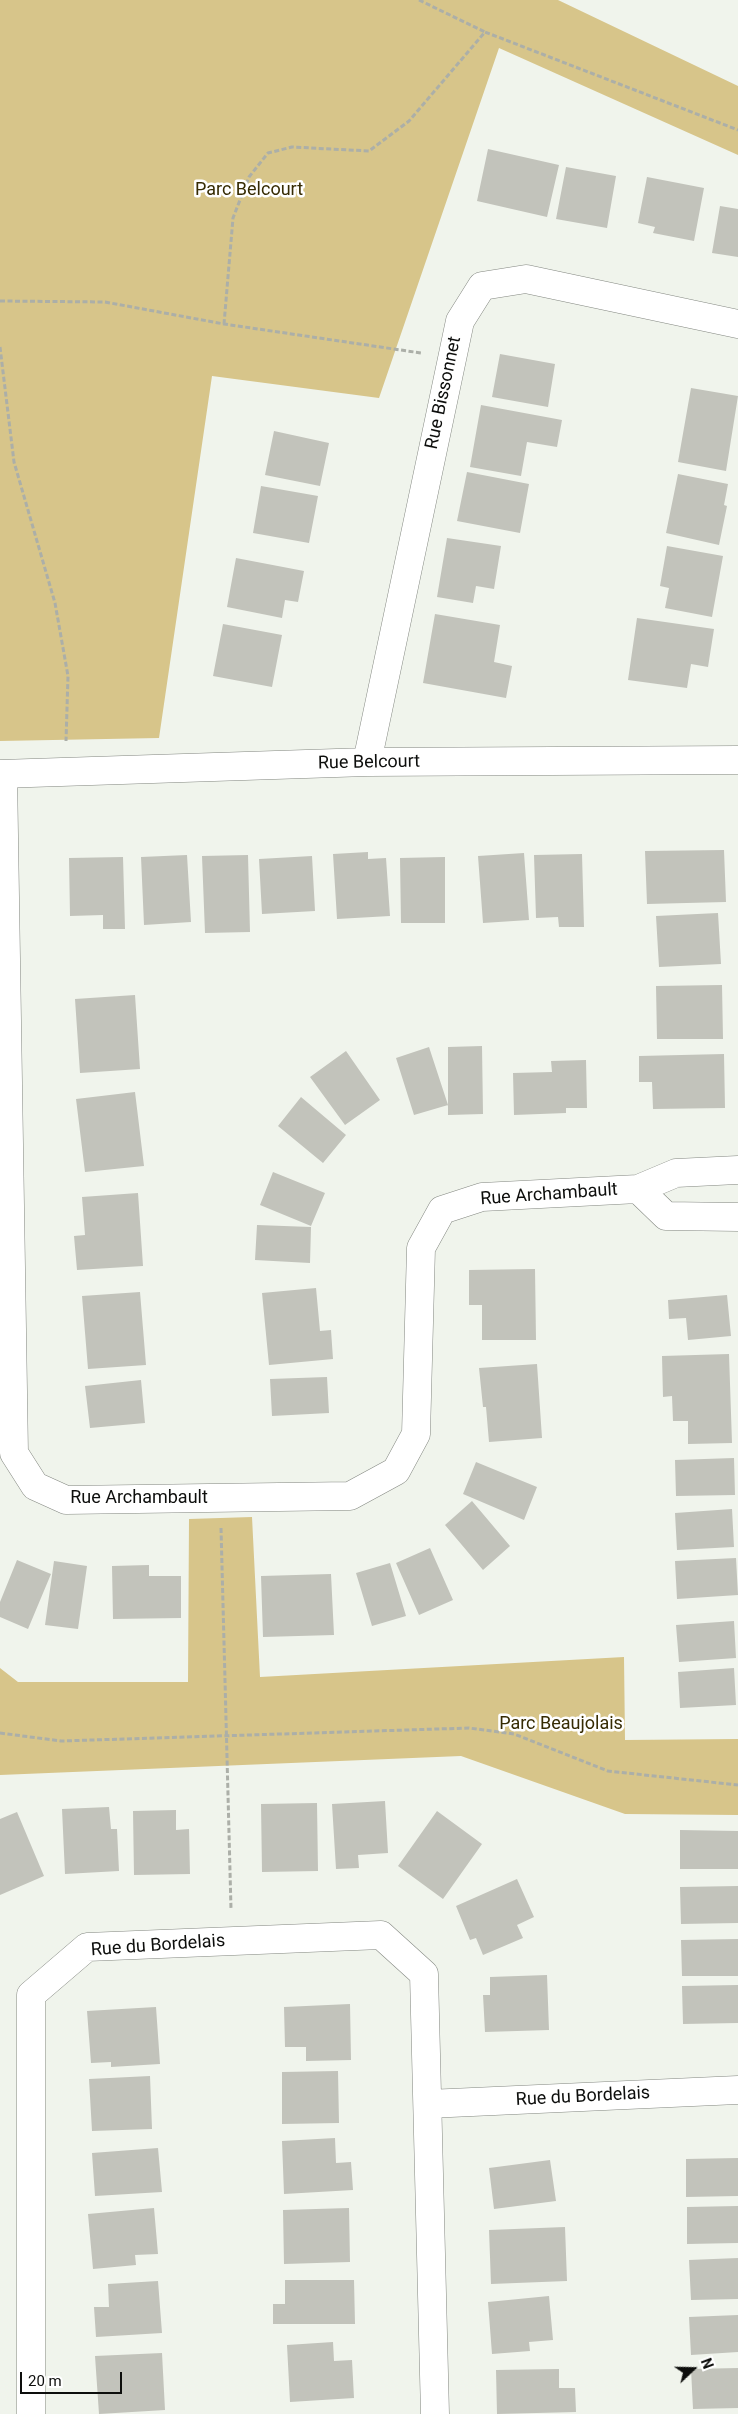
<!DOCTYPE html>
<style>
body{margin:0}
#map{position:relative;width:738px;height:2414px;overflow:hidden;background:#f0f4ec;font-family:Roboto,sans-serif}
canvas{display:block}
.north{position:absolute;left:668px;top:2344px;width:50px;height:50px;-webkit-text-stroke:4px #fff;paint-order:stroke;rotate:69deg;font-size:14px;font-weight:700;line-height:20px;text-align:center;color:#0d0e0c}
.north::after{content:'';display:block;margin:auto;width:18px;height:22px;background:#0d0e0c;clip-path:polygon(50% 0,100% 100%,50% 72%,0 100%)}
.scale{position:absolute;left:20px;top:2372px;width:102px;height:22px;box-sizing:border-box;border:2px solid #0d0e0c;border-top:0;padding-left:6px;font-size:15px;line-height:18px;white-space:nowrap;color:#0d0e0c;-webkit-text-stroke:4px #fff;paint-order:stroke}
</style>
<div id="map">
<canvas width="738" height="2414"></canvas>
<div class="north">N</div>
<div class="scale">20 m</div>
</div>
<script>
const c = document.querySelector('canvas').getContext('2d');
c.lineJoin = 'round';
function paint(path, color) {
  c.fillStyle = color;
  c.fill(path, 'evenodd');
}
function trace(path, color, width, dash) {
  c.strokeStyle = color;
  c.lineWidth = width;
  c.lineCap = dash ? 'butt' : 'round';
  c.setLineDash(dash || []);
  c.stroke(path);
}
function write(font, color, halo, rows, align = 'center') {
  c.font = font + ' Roboto,sans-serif';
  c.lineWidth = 5;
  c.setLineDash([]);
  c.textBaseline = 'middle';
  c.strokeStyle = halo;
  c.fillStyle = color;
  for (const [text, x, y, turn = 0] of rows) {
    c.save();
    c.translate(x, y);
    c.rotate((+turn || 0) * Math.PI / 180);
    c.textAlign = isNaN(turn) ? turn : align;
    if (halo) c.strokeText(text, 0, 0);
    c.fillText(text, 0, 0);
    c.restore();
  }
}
const green = new Path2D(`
 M0 0H558L738 86V155L499 48 379 398 212 376 159 738 0 741Z
 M252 1517 260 1677 624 1657 625 1740 738 1739V1815L625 1814 461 1756 0 1775V1668L18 1682H188L189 1519Z`);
const building = new Path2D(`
 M488 149 559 165 547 217 477 201Z
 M566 167 616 176 607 228 556 219Z
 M647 177 704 188 694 241 653 233 655 227 638 223Z
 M720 206 738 209V257L712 253Z
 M500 354 555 364 548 407 492 397Z
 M691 388 738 396 726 471 678 462Z
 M481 405 562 420 557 447 527 442 521 476 470 467Z
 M274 431 329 443 320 486 265 475Z
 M467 472 529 484 520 533 457 521Z
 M678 474 728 484 724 505 727 506 719 545 666 533Z
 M261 486 318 496 309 543 253 533Z
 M447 538 501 546 494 589 476 586 473 603 437 597Z
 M667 546 723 556 712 617 665 608 669 588 660 586Z
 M236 558 304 571 298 602 285 600 282 618 227 607Z
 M435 614 500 625 494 662 512 666 506 698 423 683Z
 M637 618 714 629 708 667 691 664 687 688 628 680Z
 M223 624 282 635 272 687 213 676Z
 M724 850 726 902 647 904 645 851Z
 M368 852V859L386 858 390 916 337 919 333 854Z
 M524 853 529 920 483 923 478 856Z
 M582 854 584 927H559L558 917 536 918 534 855Z
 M187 855 191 922 144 925 141 857Z
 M248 855 250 932 205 933 202 856Z
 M312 856 315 911 262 914 259 859Z
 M123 857 125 929H103V915L70 916 69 858Z
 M445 857V923H401L400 858Z
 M718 913 721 964 659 967 656 916Z
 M722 985 723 1039H657L656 986Z
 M135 995 140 1069 80 1073 75 999Z
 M482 1046 483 1114 448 1115V1047Z
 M429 1047 448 1105 414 1115 396 1058Z
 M346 1051 380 1100 345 1125 310 1077Z
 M724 1054 725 1108 653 1109 652 1082H639V1056Z
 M586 1060 587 1108H566V1113L514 1115 513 1073 552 1072 551 1061Z
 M135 1092 144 1166 85 1172 76 1099Z
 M301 1097 346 1135 323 1163 278 1126Z
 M273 1172 325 1193 311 1226 260 1205Z
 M138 1193 143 1266 77 1270 74 1236 85 1235 82 1197Z
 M257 1225 311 1227 310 1263 255 1260Z
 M535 1269 536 1340H482V1305H469V1270Z
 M316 1288 320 1331 331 1330 333 1359 269 1365 262 1293Z
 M140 1292 146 1365 88 1369 82 1296Z
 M727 1295 731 1336 688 1340 686 1318 669 1319 668 1300Z
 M729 1354 732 1443 688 1444V1421H673L672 1396 663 1397 662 1356Z
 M537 1364 542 1438 489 1442 486 1407H483L479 1368Z
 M327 1377 329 1413 272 1416 270 1379Z
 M141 1380 145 1423 90 1428 85 1386Z
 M734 1458 735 1495 676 1496 675 1460Z
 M476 1462 537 1487 524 1520 463 1494Z
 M472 1501 510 1546 483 1570 445 1525Z
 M732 1509 734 1547 677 1550 675 1513Z
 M430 1548 453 1600 419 1615 396 1563Z
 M736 1558 738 1595 677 1599 675 1561Z
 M17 1560 51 1574 28 1629 0 1617V1602Z
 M54 1561 87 1566 78 1629 45 1625Z
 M390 1563 406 1616 372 1626 356 1573Z
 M149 1565V1576H181V1618L113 1619 112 1566Z
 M331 1574 334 1635 263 1637 261 1576Z
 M734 1621 736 1658 679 1662 676 1625Z
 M734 1668 736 1705 680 1708 678 1672Z
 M385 1801 388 1853 358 1855 359 1868 336 1869 332 1804Z
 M317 1803 318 1871 262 1872 261 1804Z
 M109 1807 111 1829H117L119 1871 65 1874 62 1809Z
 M176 1810V1830L189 1829 190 1874 134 1875 133 1811Z
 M437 1811 482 1844 443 1899 398 1866Z
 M17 1812 44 1876 0 1895V1819Z
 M680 1830 738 1831V1869H680Z
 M517 1879 534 1917 517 1925 523 1938 483 1955 476 1938 470 1940 456 1906Z
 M738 1886V1923L681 1924 680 1887Z
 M738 1939V1976H682L681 1940Z
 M547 1975 549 2030 485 2032 483 1995H490V1977Z
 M738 1985V2023L683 2024 682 1986Z
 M350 2004 351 2060 306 2061V2047H285L284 2007Z
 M156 2007 160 2064 111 2067V2062L91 2063 87 2011Z
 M338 2071 339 2123 282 2124V2072Z
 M150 2076 152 2129 92 2131 89 2079Z
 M335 2138 336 2163 351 2162 353 2190 284 2194 282 2141Z
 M158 2148 162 2192 95 2196 92 2153Z
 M738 2158V2196L686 2197V2159Z
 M550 2160 556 2201 494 2209 489 2168Z
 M738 2206V2243L687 2244V2207Z
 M154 2208 158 2254 135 2255 136 2265 93 2269 88 2214Z
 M349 2208 350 2262 284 2264 283 2210Z
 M565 2227 567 2281 491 2284 489 2230Z
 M738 2258V2299L691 2300 689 2260Z
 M285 2280H354L355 2324H273V2304H285Z
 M158 2281 162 2333 96 2337 94 2307H109L108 2284Z
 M549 2296 553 2340 529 2342 530 2351 492 2354 488 2302Z
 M738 2315V2352L691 2355 689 2317Z
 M333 2342 334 2361 352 2360 354 2398 290 2402 287 2345Z
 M162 2353 165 2410 99 2414 95 2356Z
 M738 2368V2408L693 2409 691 2369Z
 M559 2369V2388H575L576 2412 497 2414 496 2370Z`);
const path = new Path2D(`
 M419 0 485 32
 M0 301 105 302 224 324 421 353
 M224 324 233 218 249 177 268 153 292 147 369 151 409 121 485 32 738 130
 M0 347 14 462 55 603 68 676 66 741
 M221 1528 231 1909
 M0 1733 61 1741 469 1728 514 1734 608 1771 738 1785`);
const minor = new Path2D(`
 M367 762 460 321 482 286 526 279 738 324
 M0 774 367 762 738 760
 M3 774 14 1453 35 1486 66 1500 350 1496 396 1471 416 1434 421 1248 442 1210 482 1197 638 1189 676 1173 738 1170
 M638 1189 666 1216 738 1217
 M428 2104 738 2090
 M31 2414V1995L87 1947 381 1935 424 1974 435 2414`);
const parkNames = [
 ["Parc Belcourt",249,190],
 ["Parc Beaujolais",561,1724]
];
const streetNames = [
 ["Rue Bissonnet",444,393,-78],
 ["Rue Belcourt",369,763,-1],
 ["Rue Archambault",549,1195,-4],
 ["Rue Archambault",139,1498],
 ["Rue du Bordelais",158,1946,-4],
 ["Rue du Bordelais",583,2097,-3]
];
paint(green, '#d7c58a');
paint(building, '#c2c3bb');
trace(minor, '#838780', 29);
trace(path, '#acafa8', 3, [5, 2.5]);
trace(minor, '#fff', 28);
write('18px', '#362b03', '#fff', parkNames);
write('18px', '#0d0e0c', '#fff', streetNames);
</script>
